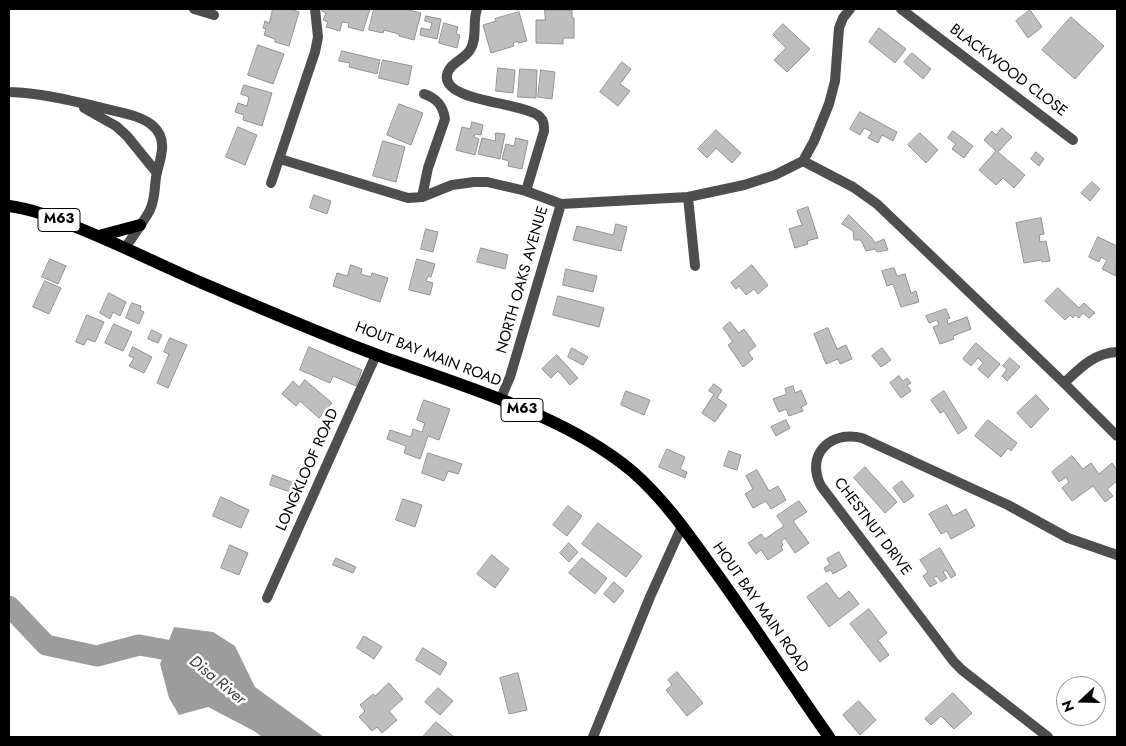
<!DOCTYPE html>
<style>
body{margin:0}
#map{position:relative;width:1126px;height:746px;overflow:hidden;background:#fff;font-family:Jost,sans-serif}
canvas{display:block}
.frame{position:absolute;inset:0;border:10px solid #000;pointer-events:none}
.north{position:absolute;left:1056px;top:676px;width:50px;height:50px;box-sizing:border-box;background:#fff;border:1px solid #999;border-radius:50%;rotate:249deg;font-size:14px;font-weight:700;line-height:20px;text-align:center;color:#000}
.north::after{content:'';display:block;margin:auto;width:18px;height:22px;background:#000;clip-path:polygon(50% 0,100% 100%,50% 72%,0 100%)}
</style>
<div id="map">
<canvas width="1126" height="746"></canvas>
<div class="frame"></div>
<div class="north">N</div>
</div>
<script>
const c = document.querySelector('canvas').getContext('2d');
c.lineJoin = 'round';
function paint(path, color) {
  c.fillStyle = color;
  c.fill(path, 'evenodd');
}
function trace(path, color, width, dash) {
  c.strokeStyle = color;
  c.lineWidth = width;
  c.lineCap = dash ? 'butt' : 'round';
  c.setLineDash(dash || []);
  c.stroke(path);
}
function write(font, color, halo, rows, align = 'center') {
  c.font = font + ' Jost,sans-serif';
  c.lineWidth = 5;
  c.setLineDash([]);
  c.textBaseline = 'middle';
  c.strokeStyle = halo;
  c.fillStyle = color;
  for (const [text, x, y, turn = 0] of rows) {
    c.save();
    c.translate(x, y);
    c.rotate((+turn || 0) * Math.PI / 180);
    c.textAlign = isNaN(turn) ? turn : align;
    if (halo) c.strokeText(text, 0, 0);
    c.fillText(text, 0, 0);
    c.restore();
  }
}
const water = new Path2D(`
 M174 627 213 632 235 646 255 687 324 737H262L254 731 208 707 179 715 169 698 160 664Z`);
const river = new Path2D(`
 M9 606 46 645 97 656 139 645 184 653 191 659`);
const building = new Path2D(`
 M273 9H289L299 12 289 46 275 42V39L264 35 266 29 263 28 265 21 269 23Z
 M322 9H370L363 31 348 27 349 23 342 22 340 31 326 27 328 22 323 20 326 13 322 11Z
 M374 9H405L421 13 414 40 399 36V34L384 30 383 33 369 30Z
 M545 10H572V18H574V38H563V44L536 43V20H545Z
 M1030 10 1042 27 1028 38 1016 21Z
 M519 12 527 41 518 43V41L513 43 514 46 491 53 483 25 496 21 495 19Z
 M426 16 441 19 437 39 420 35 421 28 430 30 432 23 425 21Z
 M1071 17 1104 46 1075 79 1042 50Z
 M444 23 458 27 456 34 460 35 457 48 439 43Z
 M783 24 810 49 787 72 774 60 786 48 773 35Z
 M879 28 906 49 895 63 869 42Z
 M258 45 284 54 273 84 248 75Z
 M342 51 380 60 377 74 349 67 350 63 339 61Z
 M912 53 931 69 923 79 904 62Z
 M383 60 412 66 408 85 379 78Z
 M622 62 631 69 620 84 630 91 618 106 600 92Z
 M498 68 515 70 513 93 496 91Z
 M520 69 537 70 536 98 518 97Z
 M541 70 555 72 552 99 538 97Z
 M244 85 272 93 262 126 243 120 244 115 235 112 238 103 247 106 249 97 241 94Z
 M399 104 423 113 411 145 387 135Z
 M860 112 897 132 893 141 882 135 878 143 868 138 872 132 864 128 860 135 850 129Z
 M472 122 483 125 481 135 475 134 474 137 479 139 475 155 456 150 462 127 470 129Z
 M238 127 257 135 245 165 226 157Z
 M1002 128 1012 137 998 152 1025 175 1014 188 1003 178 996 185 979 170 996 151 984 140 992 131 996 135Z
 M716 130 741 153 732 163 716 148 707 158 698 149Z
 M953 131 973 146 964 158 952 149 956 144 948 138Z
 M496 133 505 134 500 159 478 154 482 138 495 141Z
 M920 133 938 150 926 163 908 145Z
 M516 138 528 141 522 169 508 166 509 161 502 159 506 144 514 146Z
 M383 141 405 147 396 182 373 176Z
 M1036 152 1044 159 1039 166 1031 159Z
 M1092 182 1100 189 1090 201 1081 193Z
 M314 195 331 201 327 214 310 208Z
 M808 207 818 238 807 241 808 244 795 248 789 229 802 225 797 211Z
 M849 215 872 238 875 243 884 239 888 250 877 252 875 249 866 251 861 240H854L853 231 842 224Z
 M1041 218 1044 234 1039 235 1040 242 1046 241 1050 261 1042 262 1041 260 1024 263 1016 223Z
 M616 224 627 227 621 251 573 240 577 226 613 235Z
 M426 229 438 232 433 252 421 249Z
 M1098 237 1117 246 1116 276 1102 269 1107 260 1101 257 1099 262 1089 257Z
 M481 248 508 255 505 269 477 262Z
 M50 259 66 266 58 284 42 277Z
 M417 259 435 264 431 277 428 276 426 281 433 283 430 295 409 290Z
 M351 265 362 269 361 274 371 277 372 273 388 278 380 302 333 286 337 273 347 276Z
 M752 265 768 285 758 294 754 289 746 295 739 286 736 289 731 283Z
 M894 268 897 276 905 274 911 293 916 291 919 302 901 307 893 284 887 286 882 271Z
 M566 269 597 276 593 292 563 285Z
 M45 281 61 288 49 314 33 307Z
 M1058 288 1079 308 1084 303 1095 313 1089 318 1083 313 1079 318 1075 315 1073 318 1070 315 1065 320 1045 301Z
 M109 293 126 302 120 316 113 312 110 319 100 313Z
 M558 296 604 308 599 327 553 315Z
 M132 303 141 306 140 310 144 312 139 324 126 318Z
 M946 309 950 318 947 319 948 324 967 317 971 329 953 336 954 339 940 344 933 327 939 325 937 320 929 323 926 316Z
 M87 315 104 322 95 342 87 339 84 345 76 342Z
 M730 322 739 333 744 329 756 346 748 352 753 359 743 367 728 345 733 342 723 328Z
 M114 324 132 332 123 351 105 343Z
 M828 328 837 349 846 345 852 359 840 364 838 359 826 364 814 334Z
 M152 330 162 335 158 343 148 339Z
 M170 338 187 345 168 388 157 383 169 354 164 352Z
 M976 343 1000 364 988 378 978 369 983 363 978 358 971 366 963 359Z
 M133 347 152 357 144 373 129 366 134 358 129 356Z
 M309 347 362 370 356 386 333 376 330 383 300 370Z
 M572 348 588 357 583 365 568 357Z
 M882 348 891 360 881 367 872 356Z
 M557 355 578 378 570 385 558 371 551 378 542 369Z
 M1010 358 1020 367 1007 381 1002 376 1007 369 1003 366Z
 M899 376 903 381 907 378 911 383 907 385 911 391 901 398 890 383Z
 M305 380 332 403 319 418 300 401 296 406 282 394 293 381 299 387Z
 M714 384 722 390 717 398 727 405 715 422 702 413 714 394 709 391Z
 M793 386 795 393 801 390 807 404 801 407 803 411 789 416 786 409 779 412 773 399 787 394 785 389Z
 M626 391 650 400 644 415 621 405Z
 M944 391 967 428 958 434 944 411 940 413 931 400Z
 M1036 395 1049 409 1031 428 1017 413Z
 M424 400 450 409 439 440 428 436 420 459 404 453 406 446 387 439 390 430 411 437 413 429 422 432 425 423 417 420Z
 M786 420 790 428 776 436 771 427Z
 M988 420 1017 443 1011 451 1008 448 1001 457 975 436Z
 M667 449 685 457 680 469 687 472 685 478 659 467Z
 M729 451 741 455 737 470 724 466Z
 M428 453 462 464 458 474 448 471 444 481 422 473Z
 M1072 456 1083 469 1091 463 1099 474 1112 463 1117 470V481L1107 489 1113 496 1105 502 1093 486 1072 501 1062 488 1069 482 1066 477 1059 482 1052 472Z
 M865 467 897 502 885 513 854 478Z
 M757 470 769 491 778 486 786 500 771 509 766 501 753 508 745 494 753 489 746 476Z
 M273 475 294 483 290 492 270 485Z
 M902 481 914 496 904 503 893 488Z
 M221 497 249 510 241 528 213 516Z
 M403 499 422 505 415 527 396 520Z
 M799 501 807 512 793 521 809 543 795 553 785 538 781 541 783 545 781 547 783 550 768 560 761 550 756 554 748 543 761 534 765 539 784 526 777 516Z
 M947 505 953 516 966 509 975 526 951 539 947 531 941 534 929 514Z
 M568 506 582 516 567 536 553 525Z
 M598 523 642 556 626 577 582 544Z
 M569 543 578 552 569 562 560 553Z
 M230 545 248 553 239 575 221 568Z
 M940 548 956 575 951 578 946 570 943 572 947 578 941 582 937 576 933 578 937 583 930 587 923 576 928 572 920 560Z
 M839 552 847 566 833 574 831 570 826 572 824 568 830 564 827 559Z
 M492 555 509 569 495 588 477 574Z
 M336 558 356 567 353 573 333 565Z
 M582 558 607 578 595 594 569 573Z
 M614 582 624 591 614 603 604 594Z
 M827 583 839 599 849 591 859 604 829 627 807 597Z
 M869 609 887 633 878 640 889 655 880 662 850 624Z
 M364 636 382 647 374 659 357 648Z
 M423 648 447 663 440 675 416 660Z
 M677 672 703 703 687 716 666 690 672 685 668 680Z
 M518 673 527 710 509 714 500 678Z
 M389 683 403 699 389 711 397 720 382 733 377 727 372 731 359 717 365 711 360 705 373 694 375 696Z
 M438 688 453 701 440 715 425 702Z
 M953 693 972 713 954 729 941 716 931 725 925 719Z
 M859 701 876 720 860 735 843 715Z
 M436 722 454 737H423Z`);
const minor = new Path2D(`
 M194 9 214 15
 M477 9C472 22 478 38 470 50 464 60 450 62 447 75 442 102 525 102 540 117 544 121 544 125 544 131L526 191
 M901 9 1073 140
 M9 92C40 93 69 100 99 107 115 112 140 114 153 126 168 139 161 157 157 172 154 185 156 197 150 210 143 223 133 236 125 248
 M84 108 116 126 127 136 157 173
 M280 159 408 198 422 197 452 185 474 182H487L526 191 561 204 688 197 744 185 775 175 803 161 814 141 829 104 835 81 839 28 843 18 850 9
 M803 161 853 187 877 204 1064 383 1117 436
 M271 183 315 52 318 37 315 9
 M422 197 428 168 445 119C443 106 437 98 424 94
 M688 197 695 266
 M1064 383C1080 368 1094 353 1117 352
 M500 400 510 377 561 204
 M267 598 376 355
 M593 737 650 597 682 526
 M1048 737 962 670 954 662 821 486C805 455 830 430 862 438L1008 505 1068 538 1117 555`);
const primary = new Path2D(`
 M9 206C33 209 54 218 76 227 119 244 160 265 202 283 261 308 320 334 380 356 462 386 566 415 633 472 666 501 691 538 717 574 755 627 791 683 829 737
 M99 236 140 225`);
const shields = [
 [59,220,42],
 [522,410,42]
];
const shieldNames = [
 ["M63",59,220],
 ["M63",522,410]
];
const streetNames = [
 ["BLACKWOOD CLOSE",1008,71,37],
 ["NORTH OAKS AVENUE",523,280,-74],
 ["HOUT BAY MAIN ROAD",428,355,21],
 ["LONGKLOOF ROAD",308,470,-66],
 ["CHESTNUT DRIVE",872,527,53],
 ["HOUT BAY MAIN ROAD",760,608,55]
];
const waterNames = [
 ["Disa River",217,681,39]
];
paint(water, '#9c9c9c');
trace(river, '#9c9c9c', 21);
paint(building, '#bebebe');
trace(building, '#929292', 1);
trace(minor, '#4e4e4e', 10);
trace(primary, '#000', 12);
for (const [x, y, w] of shields) {
  const box = new Path2D();
  box.roundRect(x - w / 2, y - 11.5, w, 23, 4);
  c.fillStyle = '#fff';
  c.fill(box);
  trace(box, '#000', 1);
}
write('bold 14px', '#000', null, shieldNames);
write('15px', '#000', '#fff', streetNames);
write('italic 16px', '#3d3d3d', '#fff', waterNames);
</script>
